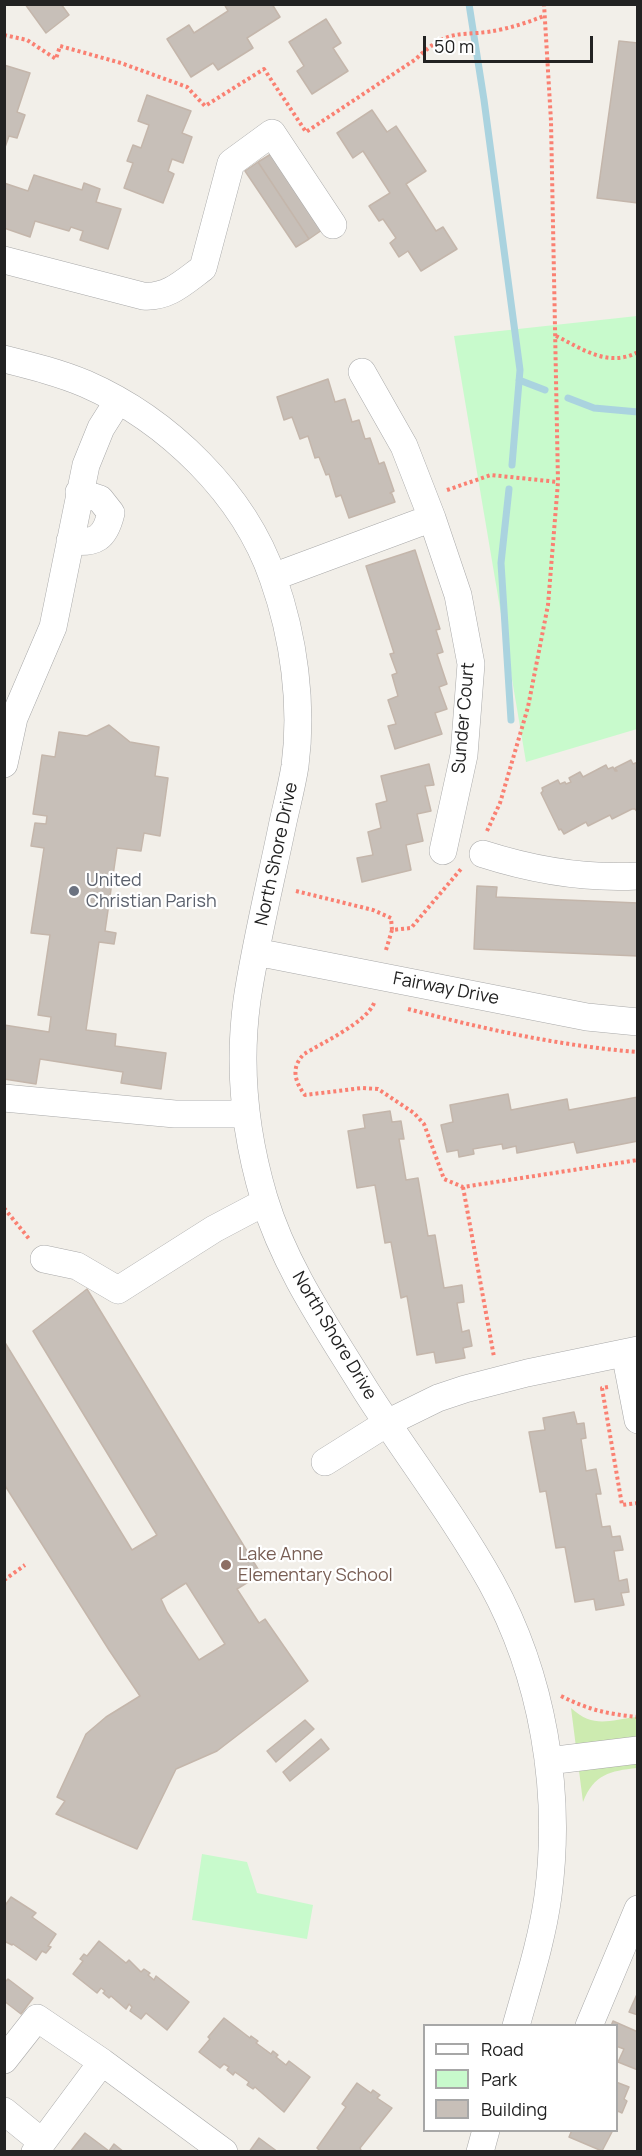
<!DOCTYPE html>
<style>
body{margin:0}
#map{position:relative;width:642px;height:2156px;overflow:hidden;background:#f2efe9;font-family:Manrope,sans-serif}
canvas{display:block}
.frame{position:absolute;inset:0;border:6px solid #222;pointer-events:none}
.legend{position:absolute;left:423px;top:2024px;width:195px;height:108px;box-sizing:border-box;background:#fff;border:2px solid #a7a7a7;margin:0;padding:8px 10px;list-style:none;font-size:18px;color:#222}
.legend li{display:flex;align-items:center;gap:12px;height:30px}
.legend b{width:30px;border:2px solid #a7a7a7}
.scale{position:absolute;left:423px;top:36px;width:170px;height:27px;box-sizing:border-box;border:3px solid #222;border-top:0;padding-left:8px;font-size:18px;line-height:21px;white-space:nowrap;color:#222;-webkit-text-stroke:4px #fff;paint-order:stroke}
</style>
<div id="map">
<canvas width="642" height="2156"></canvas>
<div class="frame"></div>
<ul class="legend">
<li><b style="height:8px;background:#fff"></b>Road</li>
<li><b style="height:16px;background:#c8facc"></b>Park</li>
<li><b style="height:16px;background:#c7bfb8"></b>Building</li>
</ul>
<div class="scale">50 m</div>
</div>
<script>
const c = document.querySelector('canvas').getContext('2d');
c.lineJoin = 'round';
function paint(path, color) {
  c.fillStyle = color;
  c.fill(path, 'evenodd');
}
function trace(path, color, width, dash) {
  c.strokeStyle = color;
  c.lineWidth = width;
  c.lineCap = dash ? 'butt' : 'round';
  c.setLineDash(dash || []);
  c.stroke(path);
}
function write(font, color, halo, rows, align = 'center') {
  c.font = font + ' Manrope,sans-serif';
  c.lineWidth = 4.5;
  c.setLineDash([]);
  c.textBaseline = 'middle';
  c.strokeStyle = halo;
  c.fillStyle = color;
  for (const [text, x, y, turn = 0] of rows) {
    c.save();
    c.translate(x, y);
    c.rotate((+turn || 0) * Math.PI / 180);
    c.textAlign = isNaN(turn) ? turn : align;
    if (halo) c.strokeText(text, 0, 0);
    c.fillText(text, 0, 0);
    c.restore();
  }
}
const grass = new Path2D(`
 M571 1708C594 1729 609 1720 637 1717V1768C610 1771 594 1774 583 1802Z`);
const park = new Path2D(`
 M637 316V729L526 762 454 336Z
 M202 1854 247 1862 257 1893 313 1905 307 1939 192 1920Z`);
const stream = new Path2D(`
 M469 4 484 100 520 370 512 465
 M519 380 545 390
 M568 398 594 408 638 412
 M509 489 501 563 511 720`);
const building = new Path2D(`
 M25 4H61L69 15 46 33Z
 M224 4H272L280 17 247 38 253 48 218 70 213 63 191 77 167 39 189 25 194 33 228 11Z
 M326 19 341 43 333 48 348 71 312 94 297 71 304 66 289 42Z
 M619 41 638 43V203L597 198Z
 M4 65 30 73 17 112 25 115 17 138 9 136 4 150Z
 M147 95 191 111 182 133 192 137 183 163 172 159 168 171 174 174 163 203 124 188 133 163 127 161 133 145 141 148 149 125 138 121Z
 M372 110 387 132 396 126 426 171 406 184 436 231 443 227 457 249 421 271 408 251 399 257 390 243 396 238 383 219 379 221 369 206 390 193 363 151 353 158 337 133Z
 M271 154 322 230 309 239 258 162Z
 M258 162 309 239 296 247 245 171Z
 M34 175 82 190 84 183 100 189 96 202 121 209 108 249 80 240 83 231 71 227 69 231 35 221 30 237 4 228V183L28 191Z
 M328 379 335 402 345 399 352 422 359 420 365 439 370 438 379 464 384 462 394 491 390 493 392 494 395 502 349 518 341 495 336 497 329 474 326 475 319 457 315 458 308 436 300 439 292 417 284 420 277 397Z
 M415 550 440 629 436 630 443 652 437 654 447 684 439 687 447 709 435 713 442 734 395 749 388 726 396 724 388 700 398 696 392 675 397 673 390 654 394 653 366 566Z
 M109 725 130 742 159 747 155 776 168 778 160 836 144 833 141 851 117 848 105 931 116 933 114 944 99 942 86 1030 116 1034 115 1046 166 1053 161 1089 121 1083 123 1072 40 1059 36 1084 4 1079V1025L49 1032 51 1017 38 1015 50 935 31 933 44 848 31 846 35 823 46 824 47 816 33 814 42 755 55 757 59 732 87 736Z
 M631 760 633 764 638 762V813L635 809H632L612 819 610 815 588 826 586 822 564 834 561 829 559 830 541 793 543 791 542 788 558 780 560 784 565 782 566 784 571 782 569 778 580 772 583 777 606 765 608 769 613 767 615 771H617L615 768Z
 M429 764 434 785 425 786 431 811 417 814 423 841 406 845 411 870 362 882 357 858 373 855 368 832 381 828 376 804 387 801 381 776Z
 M477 886 497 887 496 897 638 903V956L474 949Z
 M508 1094 511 1110 567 1099 569 1110 638 1097V1141L577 1153 574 1142 517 1153 516 1146 503 1149 502 1144 473 1149 474 1154 459 1157 458 1150 447 1152 441 1125 453 1122 450 1105Z
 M390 1111 392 1122 401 1121 404 1139H399L406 1180 418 1178 428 1236 435 1235 444 1288 462 1285 464 1302 457 1303 462 1332 469 1330 472 1346 463 1348 465 1358 436 1363 434 1352 417 1355 407 1296 401 1298 391 1242 385 1243 375 1185 357 1188 348 1131 365 1128 363 1115Z
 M87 1289 261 1574 237 1589 259 1623 265 1619 308 1681 217 1751 176 1769 137 1849 56 1814 65 1801 57 1797 86 1734 106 1717 140 1696 109 1650 4 1484V1341L132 1550 157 1535 33 1331ZM186 1583 225 1644 199 1660 167 1612 161 1599Z
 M574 1412 577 1424 584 1423 586 1438 581 1439 586 1471 596 1469 601 1494H596L602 1527 610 1526 612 1537 620 1536 623 1550 614 1551 619 1581 627 1579 629 1592 621 1593 624 1605 596 1610 594 1599 575 1602 565 1547 556 1548 546 1491 540 1492 529 1432 545 1430 543 1418Z
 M305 1720 314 1729 276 1762 267 1751Z
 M321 1739 329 1749 290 1781 283 1772Z
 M11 1897 36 1913 32 1917 56 1934 48 1946 51 1947 46 1953 42 1951 36 1960 13 1944 12 1945 4 1941V1907Z
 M99 1941 126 1963 129 1960 141 1972 144 1969 150 1973 148 1975 154 1980 156 1976 189 2002 167 2030 146 2013 141 2019 130 2011 132 2007 129 2004 126 2009 111 1996 109 1998 103 1993 105 1991 101 1988 97 1993 73 1974 83 1961 80 1959 84 1954 87 1956Z
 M8 1979 33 1998 21 2014 4 2001V1983Z
 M638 1992V2015L629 2012Z
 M224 2018 250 2038 251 2036 258 2041 256 2043 271 2054 273 2051 278 2055 276 2057 286 2065 289 2061 310 2077 284 2112 255 2087 253 2089 247 2085 249 2082 235 2072 233 2075 227 2070 229 2067 224 2064 220 2068 199 2052 210 2039 208 2037Z
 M613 2021 638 2032V2070L618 2062 624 2049 616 2046V2026H611Z
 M616 2082 629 2087 624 2099 627 2101 622 2113 618 2111 616 2115Z
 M357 2083 371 2093 373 2090 380 2095 377 2098 392 2108 360 2148 362 2152H321L317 2148 346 2107 342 2104Z
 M572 2130H613L602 2151 569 2137Z
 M85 2133 109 2151 114 2144 124 2152H70Z
 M259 2138 278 2152H249Z`);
const path = new Path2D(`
 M4 35 27 40 56 59 60 46 121 63 187 87 205 106 264 69 306 132 416 59C452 24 462 39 503 29 517 26 531 21 544 16
 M556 336C583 349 608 368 638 352
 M447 490 491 475 558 482
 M487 831 500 803 528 707 548 605 558 482 551 121 544 4
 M296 891 373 910 391 918 392 930
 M386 950 392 930 411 928 461 869
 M374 1003C367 1022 322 1043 304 1054 291 1067 294 1081 305 1095L362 1088 378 1089 414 1113 424 1124 444 1179 463 1187 638 1160
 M408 1009C484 1029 560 1046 638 1052
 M463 1187 494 1357
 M4 1208 30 1240
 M608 1387 602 1388 622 1505 638 1503
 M4 1580 25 1565
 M561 1696C589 1710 607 1714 638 1717`);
const minor = new Path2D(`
 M4 260 143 296C168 298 184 282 203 268L231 163 272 133 333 225
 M4 359C32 366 60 373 86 384 168 420 244 494 273 578 294 637 303 705 295 766 292 785 287 804 283 822 271 881 256 940 247 1000 238 1066 245 1134 264 1198 285 1268 328 1329 366 1391 407 1455 454 1516 491 1582 543 1676 562 1791 548 1896 542 1940 528 1983 516 2026
 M362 372 404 446 432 518 458 595 471 664 464 755 443 851
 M70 541C96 544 105 538 111 513L100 499 79 492
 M273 577 432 518
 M4 764 14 718 53 627 86 465 101 428 118 401
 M483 854C533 870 585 879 638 876
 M256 952 587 1017 638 1022
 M4 1098 175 1114H246
 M44 1259 77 1266 118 1290 214 1229 265 1202
 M625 1353 638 1420
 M325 1462 387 1423 438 1398 465 1389 527 1373 638 1350
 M548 1761 638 1750
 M589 2026 638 1909
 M4 2060 37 2018 102 2062
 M4 2111 42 2142
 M35 2152 102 2062 224 2152
 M480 2152 486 2130`);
const markers = [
 [74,891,6,"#6b7280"],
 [226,1565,6,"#8d6e63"]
];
const streetNames = [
 ["Sunder Court",464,718,-85],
 ["North Shore Drive",277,854,-78],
 ["Fairway Drive",446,989,11],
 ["North Shore Drive",334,1336,59]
];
const worshipNames = [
 ["United",86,881],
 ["Christian Parish",86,902]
];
const educationNames = [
 ["Lake Anne",238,1555],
 ["Elementary School",238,1576]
];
paint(grass, '#cdebb0');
paint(park, '#c8facc');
trace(stream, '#aad3df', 7);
paint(building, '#c7bfb8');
trace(building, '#c4b6ab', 1.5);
trace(minor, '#a9a9a9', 28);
trace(path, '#fa8072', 4, [3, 3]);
trace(minor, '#fff', 27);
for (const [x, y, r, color] of markers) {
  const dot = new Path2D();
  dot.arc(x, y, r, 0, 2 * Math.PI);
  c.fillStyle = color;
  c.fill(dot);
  trace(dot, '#fff', 2);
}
write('18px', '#222', '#fff', streetNames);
write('18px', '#5b616d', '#fff', worshipNames, 'left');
write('18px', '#785e54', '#fff', educationNames, 'left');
</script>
